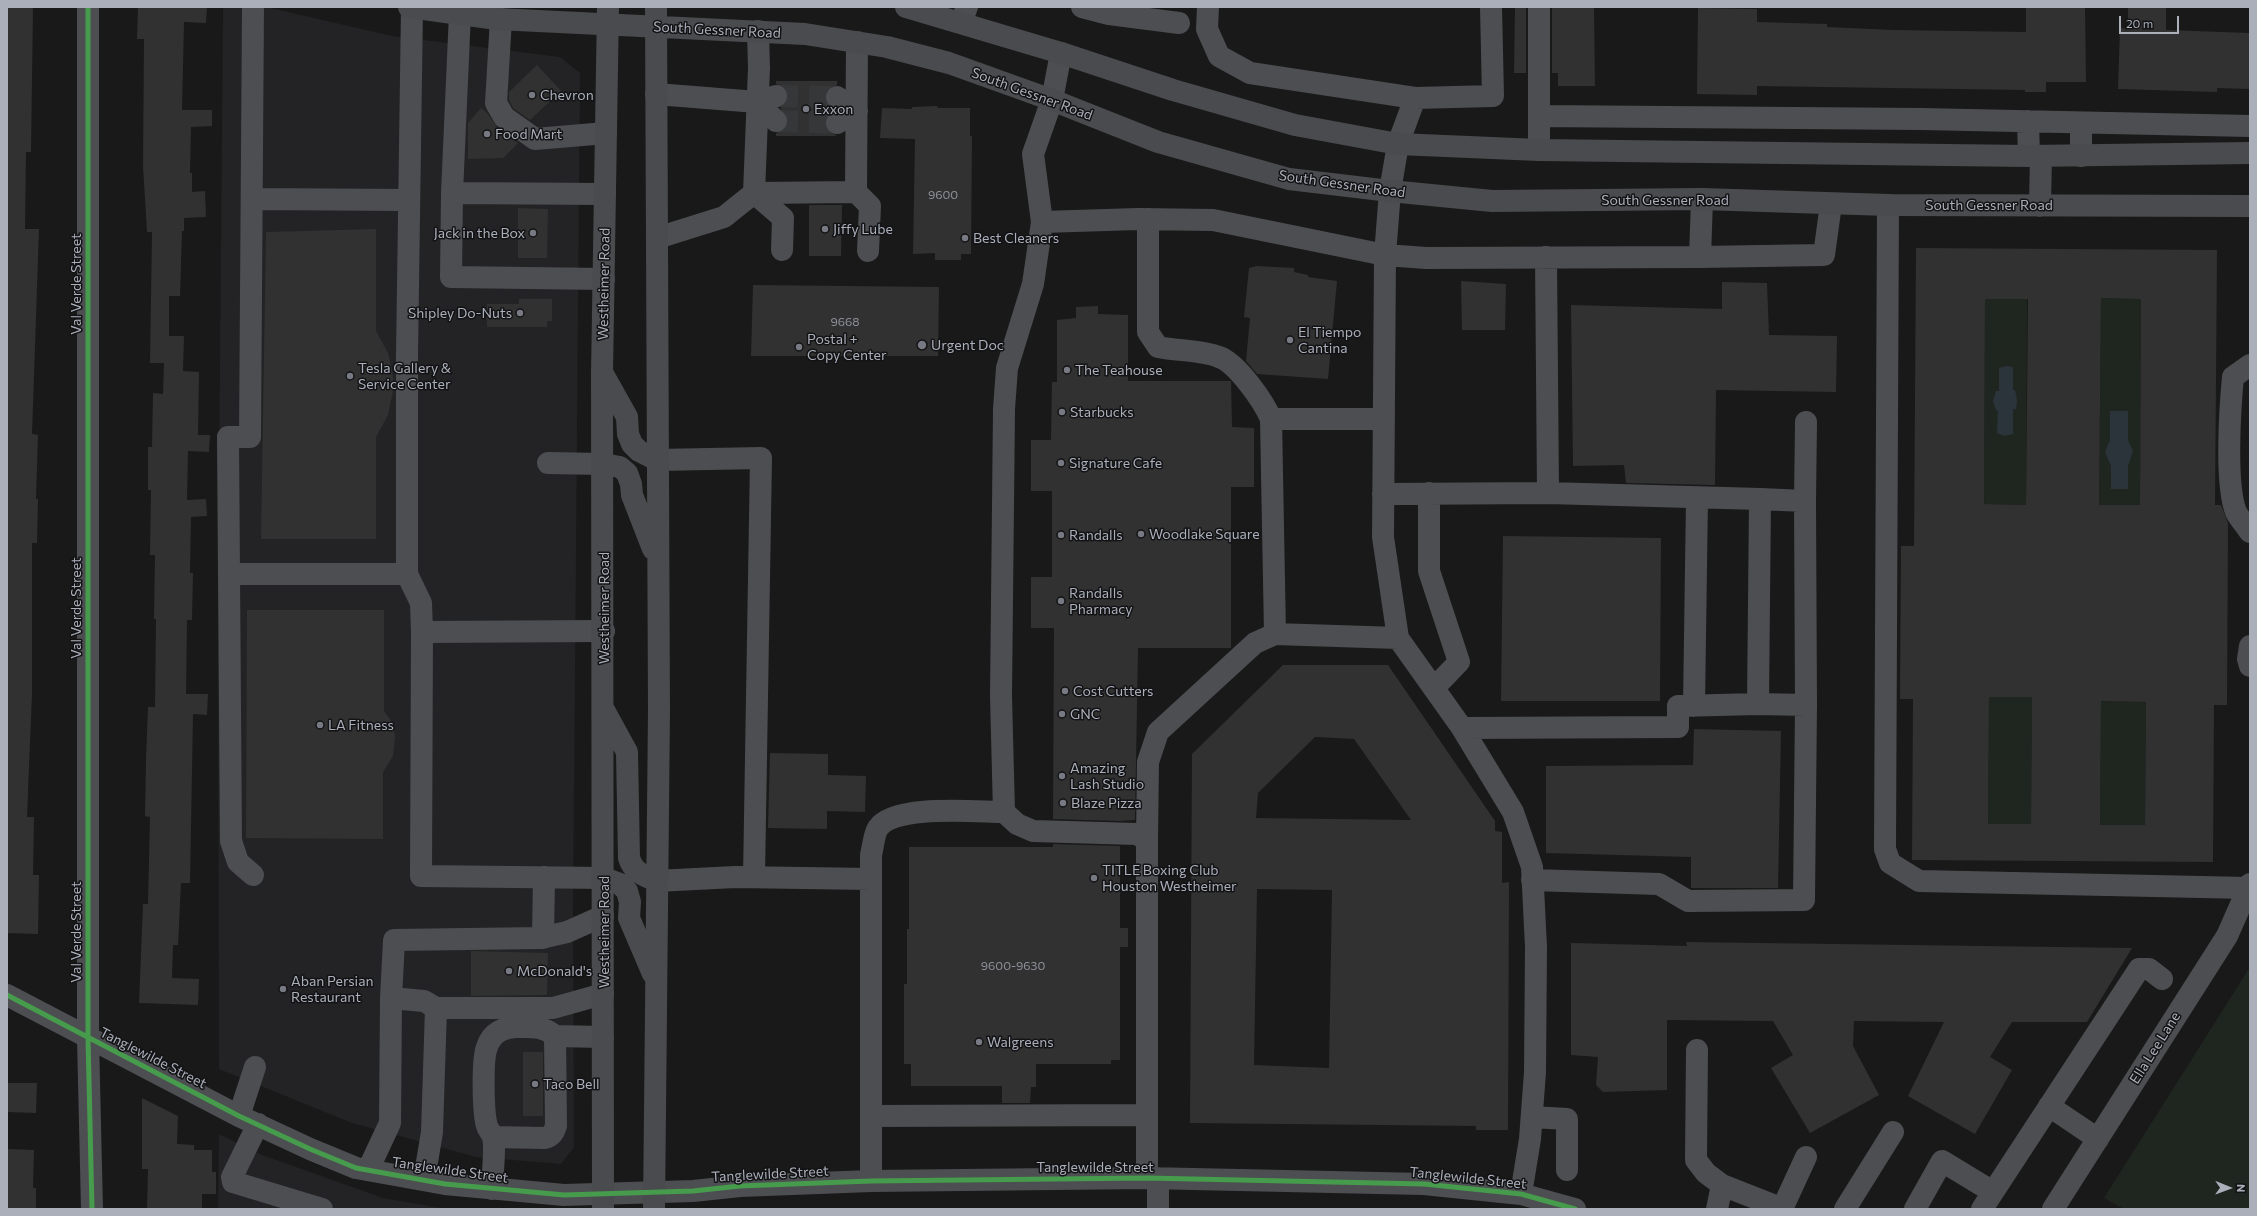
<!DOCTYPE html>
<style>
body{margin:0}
#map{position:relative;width:2257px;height:1216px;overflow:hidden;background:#191919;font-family:Commissioner,sans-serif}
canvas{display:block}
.frame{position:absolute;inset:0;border:8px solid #aaafba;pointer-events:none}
.north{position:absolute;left:2209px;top:1168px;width:40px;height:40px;-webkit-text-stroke:3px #131315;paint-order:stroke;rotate:91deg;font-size:11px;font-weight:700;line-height:16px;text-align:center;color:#aaafba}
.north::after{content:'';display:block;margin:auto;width:14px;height:18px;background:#aaafba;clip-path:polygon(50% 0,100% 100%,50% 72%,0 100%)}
.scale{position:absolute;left:2119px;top:16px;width:60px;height:18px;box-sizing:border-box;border:2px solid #aaafba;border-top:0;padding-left:5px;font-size:12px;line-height:14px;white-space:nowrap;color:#aaafba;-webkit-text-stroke:3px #131315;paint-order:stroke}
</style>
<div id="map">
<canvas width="2257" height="1216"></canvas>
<div class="frame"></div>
<div class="north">N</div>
<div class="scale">20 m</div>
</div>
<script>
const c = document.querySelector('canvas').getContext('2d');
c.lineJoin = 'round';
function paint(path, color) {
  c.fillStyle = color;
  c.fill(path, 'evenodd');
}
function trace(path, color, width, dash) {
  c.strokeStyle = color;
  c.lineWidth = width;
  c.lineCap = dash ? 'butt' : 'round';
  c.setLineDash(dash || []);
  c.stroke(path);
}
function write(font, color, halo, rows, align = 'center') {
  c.font = font + ' Commissioner,sans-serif';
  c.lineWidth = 3;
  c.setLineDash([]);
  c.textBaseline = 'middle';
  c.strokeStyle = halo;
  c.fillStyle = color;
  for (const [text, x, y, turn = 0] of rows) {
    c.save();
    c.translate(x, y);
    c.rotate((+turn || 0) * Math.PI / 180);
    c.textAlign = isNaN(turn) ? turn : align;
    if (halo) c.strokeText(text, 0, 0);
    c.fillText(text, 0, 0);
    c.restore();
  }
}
const built = new Path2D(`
 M223 7H266L392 36 560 57 580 73 573 910 574 1147 561 1164 476 1157 352 1123 219 1069 218 604Z
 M219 1134 257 1153 383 1198 447 1209H218Z`);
const green = new Path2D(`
 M2101 298 2141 299 2140 505H2099Z
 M1985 299H2027L2026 505 1984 504Z
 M1989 697H2032L2031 824H1988Z
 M2101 701 2146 702 2145 825H2100Z
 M2250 967V1209H2124L2104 1198Z`);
const water = new Path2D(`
 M2006 366 2013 367V390H2015L2017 400 2016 409H2013V434L2004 436 1997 433 1998 411 1996 410 1993 401 1996 391H1999V368Z
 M2110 411H2128V440L2133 451 2128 466V489H2111V466L2105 452 2110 440Z`);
const building = new Path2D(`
 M7 7H33L31 152H26L25 229H39L32 434 38 435 36 499H38L37 543H32V694L27 817H34L33 875H39L38 934 7 933Z
 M138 7H207L206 23 184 22 182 110H212V126L191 127 190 173H192V192L205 191 206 217 184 218V231H182L180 296H169V336H184L183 371 199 372 198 435H210L209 452 188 451 187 500 206 499 207 516 191 517 190 573H193L192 620H187L186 694H208L207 715 193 714 190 883H181L178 945H173L172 978 199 979 198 1005 139 1003 143 904H148L150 817 145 816 146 760 148 707H155L156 619H154L155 555H150L151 490H148V447H152L153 393 163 394 164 363H150L152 232H147L143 166 144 39H137Z
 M1515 7H1526V73H1514Z
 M1552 7H1594L1595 86H1558V73H1552Z
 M2026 7H2085L2086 82H2046V92H2025V90L1757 86V95L1697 94 1698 8 1757 9V22L1827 24V27L1893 30 2026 32Z
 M2128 7H2166V30L2250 33V89L2217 88V92L2118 89 2120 28 2128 29Z
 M537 65 561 91 530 120 513 108 509 100V92Z
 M776 81H837V85L827 90 825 96 826 103 834 110 826 117V129L837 136H776V133L785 130 788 125V117L780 108 785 104 788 98 785 87 776 84Z
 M937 106 938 108H970V136H972L971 254H961V260H935V253L913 254 915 139 880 138 882 108 912 109V107Z
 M481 108 487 113 497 127 518 143 503 158 468 159V123Z
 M809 205H842L841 256H809Z
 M518 208 548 209 547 258H518Z
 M376 229V331L388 353 392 370 394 386 388 415 376 437V539H261L266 232Z
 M1916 248 2217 250 2215 505H2221L2228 523 2227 705H2214L2213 862 1912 860 1913 699H1900L1901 546H1914ZM2101 298 2141 299 2140 505H2099ZM1985 299H2028L2026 505 1984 504ZM1989 697H2032L2031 824H1988ZM2101 701 2146 702 2145 825H2100Z
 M1257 266 1294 268V272L1308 275V277L1337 281 1328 379 1257 374 1246 361 1250 318 1244 317 1249 268Z
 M1461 281 1506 284 1505 330H1462Z
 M1722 282 1767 283 1769 335 1837 336 1836 392 1716 390 1715 485 1626 483 1624 465 1573 466 1571 305 1722 309Z
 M753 285 939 287 938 356H751Z
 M519 299H552V321H547V327H487V304H519Z
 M1098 306V314L1128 315V381H1231L1232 427 1254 428V487H1231V648H1138L1135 820 1120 821 1053 819 1054 628H1031V577H1052V491H1031V440H1051L1052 382H1057V320L1076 318V307Z
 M1503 536 1661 538 1660 701H1501Z
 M247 610H384V711L392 722 395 736 393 756 383 772V839L246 838Z
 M1283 665H1388L1495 821V831L1502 832V883L1509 882 1508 1130H1476V1126L1190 1123 1192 754ZM1315 737 1354 739 1411 820 1256 818 1258 793ZM1257 889 1332 890 1329 1068 1254 1065Z
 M1694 729 1781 731 1778 888H1691V857L1546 853V766L1693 765Z
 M770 753 828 754V775L866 776 865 812 827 811V829L768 828Z
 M1053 844 1120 846V928H1128V947H1120V1060H1111V1064H1036V1087H1031L1030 1103H1002V1086H911V1064H904V984H907V929H909V847H1053Z
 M1686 942 2132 948 2087 1022H2012L1990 1057 2012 1070 1975 1134 1908 1096 1944 1022 1854 1021 1853 1046 1879 1095 1810 1133 1771 1068 1793 1055 1773 1021 1667 1020V1090L1603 1092 1596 1085 1598 1057 1571 1055V943L1687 946Z
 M471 951 548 953 547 995 471 996Z
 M523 1052H543V1116H523Z
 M7 1083H37L36 1113 7 1112Z
 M142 1098 178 1116 177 1144 194 1145V1150H212V1172H216V1194H202V1209H147L148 1169H142Z
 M7 1149 34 1150 33 1188H36V1209H7Z`);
const minorTunnel = new Path2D(`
 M776 96 837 97
 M776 121 837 123`);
const minor = new Path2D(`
 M88 7V1038L92 1209
 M1082 7 1109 14 1179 23
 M1208 7 1207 29 1219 56 1250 73 1415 98 1493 96 1491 7
 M460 13 452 193 451 277 604 279
 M501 19 496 103 504 117 535 139 606 133
 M961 22 967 7
 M758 31 759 68 754 193 856 192 857 42
 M1061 53 1052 100 1033 154 1042 222 1138 219 1213 220 1385 255 1426 258 1700 257 1702 199
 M656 94 757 102
 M837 97 857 111 837 123
 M1415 98 1398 144 1390 191 1385 255 1383 537 1398 638 1462 728 1513 812 1532 867 1536 947 1535 1072 1530 1139 1521 1194
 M1540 116 1922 119 2250 126
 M776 121 757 102 776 96
 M2028 121 2029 156
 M2081 123V156
 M1539 150V7
 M856 192 870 206 868 251
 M452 193 605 194
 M252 199 408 200
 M1888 205 1885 849 1890 863 1919 881 2248 888
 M1042 222 1033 284 1007 368 1004 409 1001 696 1004 812 1017 824 1033 831 1137 834 1147 840V1178
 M657 238 724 217 754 193 783 218 782 250
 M1700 257 1824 255 1831 204
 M2250 365 2233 377C2230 408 2225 484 2236 512 2239 518 2246 526 2250 532
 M1271 419H1384
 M657 460 761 458 754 877
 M548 463 603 464
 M1429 493V571L1459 662 1434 688
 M1383 494 1548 493 1546 257
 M1760 499 1805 501 1806 705
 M1805 501 1806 422
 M229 574H407L421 603 422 632 604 631
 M407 574V356L412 7
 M422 632 421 876 604 878
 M1275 634 1398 638
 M2250 646 2248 659 2250 666
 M1694 706 1697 498
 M1462 728 1678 727V706L1758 704
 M1147 840 1148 762 1158 732 1255 643 1275 634 1271 419C1264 402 1237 363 1219 357 1202 350 1177 351 1158 347L1148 332V219
 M253 875 238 862 231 841 228 437H250L253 7
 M1532 880 1659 884 1688 901 1804 900 1806 705 1758 704 1760 499 1548 493
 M656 881 735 877 871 879
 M543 938 544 877
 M7 995 239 1116 310 1149 356 1168 445 1184 564 1195 693 1191 740 1186 871 1181 1147 1178 1424 1184 1521 1194 1575 1209
 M391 998 424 1001 436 1008H553L603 994
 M1697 1050 1696 1160 1706 1173 1722 1185
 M2049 1106 2098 1139
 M239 1116 255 1067
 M871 1116V855C873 847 874 834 878 828 895 804 976 812 1004 812
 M1532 1117 1567 1119V1170
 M258 1124 232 1177 233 1182 322 1209
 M493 1137 545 1138C552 1136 554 1132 556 1126L555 1036
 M368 1170 390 1123 391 998 394 940 541 938 567 932 603 916
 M424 1180 432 1132 436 1008
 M871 1181V1116L1146 1115
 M492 1189C492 1176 496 1148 493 1137 492 1133 488 1130 487 1126 483 1113 482 1059 487 1047 492 1032 504 1027 518 1027 532 1027 544 1026 555 1036L603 1037
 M1158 1209V1178
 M1717 1209 1722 1185 1783 1209
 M1782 1209 1806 1157
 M1845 1209 1893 1132
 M1915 1209 1942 1161 1993 1192
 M1982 1209 2139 969H2149L2162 979
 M2053 1209 2227 936 2250 884`);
const major = new Path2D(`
 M409 7 497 19 805 34 887 47 949 63 1052 100 1158 142 1289 179 1390 191 1492 201 1702 199 1888 205 2250 206
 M906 7 1061 53 1173 90 1295 125 1398 144 1539 150 2029 156 2250 153
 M2040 206 2041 156
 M604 376 627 417 628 434 632 444 639 451 657 460
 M603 464 620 467 627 473 631 484 632 495 653 549
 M604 710 627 752 629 858C634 873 643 875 656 881
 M604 878 620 884 627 891 630 902 629 918 653 974
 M603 1209 602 373 608 7
 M654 1209 659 710 656 7`);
const cycleway = new Path2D(`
 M88 7V1038L92 1209
 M7 995 239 1116 310 1149 356 1168 445 1184 564 1195 693 1191 740 1186 871 1181 1147 1178 1424 1184 1521 1194 1575 1209`);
const markers = [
 [532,95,4,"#777a82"],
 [806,109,4,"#777a82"],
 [487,134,4,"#777a82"],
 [825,229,4,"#777a82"],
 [533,233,4,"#777a82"],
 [965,238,4,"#777a82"],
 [520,313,4,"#777a82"],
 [1290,340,4,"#777a82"],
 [922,345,5,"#777a82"],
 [799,347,4,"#777a82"],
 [1067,370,4,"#777a82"],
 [350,376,4,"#777a82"],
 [1062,412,4,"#777a82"],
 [1061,463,4,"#777a82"],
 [1141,534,4,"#777a82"],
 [1061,535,4,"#777a82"],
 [1061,601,4,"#777a82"],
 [1065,691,4,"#777a82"],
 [1062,714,4,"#777a82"],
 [320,725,4,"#777a82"],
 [1062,776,4,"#777a82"],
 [1063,803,4,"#777a82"],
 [1094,878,4,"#777a82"],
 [509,971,4,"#777a82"],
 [283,989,4,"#777a82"],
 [979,1042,4,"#777a82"],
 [535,1084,4,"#777a82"]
];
const numberNames = [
 ["9600",943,195],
 ["9668",845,322],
 ["9600-9630",1013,966]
];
const streetNames = [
 ["South Gessner Road",717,30,3],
 ["South Gessner Road",1032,94,20],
 ["South Gessner Road",1342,184,8],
 ["South Gessner Road",1665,200],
 ["South Gessner Road",1989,205],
 ["Val Verde Street",76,284,-90],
 ["Westheimer Road",604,284,-89],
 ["Val Verde Street",76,608,-90],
 ["Westheimer Road",604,608,-90],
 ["Val Verde Street",76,932,-90],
 ["Westheimer Road",604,932,-90],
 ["Ella Lee Lane",2155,1048,-58],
 ["Tanglewilde Street",153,1058,27],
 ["Tanglewilde Street",1095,1167],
 ["Tanglewilde Street",450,1170,8],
 ["Tanglewilde Street",770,1174,-3],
 ["Tanglewilde Street",1468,1178,6]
];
const poiNames = [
 ["Chevron",540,95],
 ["Exxon",814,109],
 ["Food Mart",495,134],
 ["Jiffy Lube",833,229],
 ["Jack in the Box",525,233,"right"],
 ["Best Cleaners",973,238],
 ["Shipley Do-Nuts",512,313,"right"],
 ["El Tiempo",1298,332],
 ["Cantina",1298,348],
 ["Postal +",807,339],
 ["Copy Center",807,355],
 ["Urgent Doc",931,345],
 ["Tesla Gallery &",358,368],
 ["Service Center",358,384],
 ["The Teahouse",1075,370],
 ["Starbucks",1070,412],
 ["Signature Cafe",1069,463],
 ["Woodlake Square",1149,534],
 ["Randalls",1069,535],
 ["Randalls",1069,593],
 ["Pharmacy",1069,609],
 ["Cost Cutters",1073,691],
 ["GNC",1070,714],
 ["LA Fitness",328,725],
 ["Amazing",1070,768],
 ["Lash Studio",1070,784],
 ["Blaze Pizza",1071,803],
 ["TITLE Boxing Club",1102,870],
 ["Houston Westheimer",1102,886],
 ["McDonald's",517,971],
 ["Aban Persian",291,981],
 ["Restaurant",291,997],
 ["Walgreens",987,1042],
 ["Taco Bell",543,1084]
];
paint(built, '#232325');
paint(green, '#1f2620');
paint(water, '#2c343b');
paint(building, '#313131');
trace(minorTunnel, '#363739', 22, [22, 11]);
trace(minor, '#4d4e52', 22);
trace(major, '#4a4b4e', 22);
trace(cycleway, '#469c4c', 5);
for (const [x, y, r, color] of markers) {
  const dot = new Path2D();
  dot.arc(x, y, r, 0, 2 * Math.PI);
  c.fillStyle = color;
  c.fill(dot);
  trace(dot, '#131315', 1.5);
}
write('12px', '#8c9098', null, numberNames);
write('14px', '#aaafba', '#131315', streetNames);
write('14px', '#aaafba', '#131315', poiNames, 'left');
</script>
